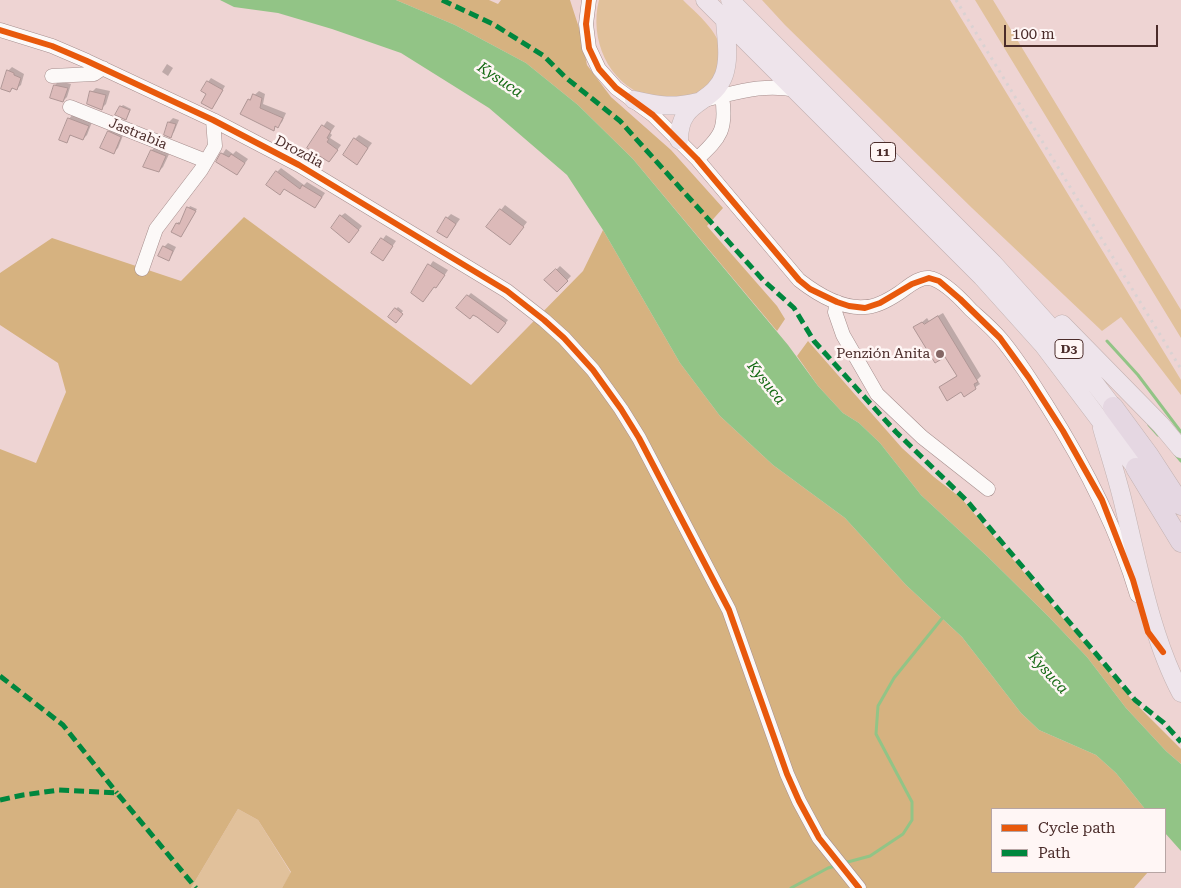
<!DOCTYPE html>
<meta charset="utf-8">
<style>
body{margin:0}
#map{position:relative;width:1181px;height:888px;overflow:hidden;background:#eed4d3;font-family:"Roboto Serif",serif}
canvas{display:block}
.legend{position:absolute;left:991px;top:808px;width:175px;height:65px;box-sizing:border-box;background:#fff6f5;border:1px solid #b7a5a4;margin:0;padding:6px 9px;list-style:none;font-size:15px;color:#4b2c2a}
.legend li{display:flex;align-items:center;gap:10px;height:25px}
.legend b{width:25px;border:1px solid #b7a5a4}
.scale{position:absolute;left:1004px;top:25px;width:154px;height:22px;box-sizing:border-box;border:2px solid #4b2c2a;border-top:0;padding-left:6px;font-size:15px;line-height:18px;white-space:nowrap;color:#4b2c2a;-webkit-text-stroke:4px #fff6f5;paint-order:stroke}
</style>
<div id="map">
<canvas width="1181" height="888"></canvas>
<ul class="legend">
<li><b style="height:6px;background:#e8590c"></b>Cycle path</li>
<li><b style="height:6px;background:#00873e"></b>Path</li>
</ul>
<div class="scale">100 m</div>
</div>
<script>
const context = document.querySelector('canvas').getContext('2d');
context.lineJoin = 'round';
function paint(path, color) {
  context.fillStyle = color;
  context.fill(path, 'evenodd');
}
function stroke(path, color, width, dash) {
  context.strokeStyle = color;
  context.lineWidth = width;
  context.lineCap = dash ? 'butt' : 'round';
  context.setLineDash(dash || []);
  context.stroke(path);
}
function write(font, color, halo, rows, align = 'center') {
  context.font = font + ' "Roboto Serif",serif';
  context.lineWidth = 5;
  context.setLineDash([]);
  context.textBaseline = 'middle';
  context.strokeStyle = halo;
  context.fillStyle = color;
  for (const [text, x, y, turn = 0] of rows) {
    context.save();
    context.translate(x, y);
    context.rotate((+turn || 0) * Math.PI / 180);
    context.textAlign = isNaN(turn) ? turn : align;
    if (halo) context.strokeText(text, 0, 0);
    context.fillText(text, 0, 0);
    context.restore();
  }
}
const green = new Path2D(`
 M599 0H683C697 14 719 31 721 52 722 61 718 69 714 77 702 99 698 97 674 97 666 97 655 99 647 96 608 83 589 39 599 0Z
 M762 0H950L1181 380V395L1121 317 1102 331 972 208 785 25Z
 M975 0H993L1181 310V338Z
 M238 809 258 820 291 873 282 888H191Z`);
const forest = new Path2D(`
 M396 0H489L498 4 501 0H570L581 34 587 65 611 97 671 150 723 208 707 226 777 306 785 319 777 331 633 159 578 105 526 63 455 25Z
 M244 217 471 385 583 271 603 230 680 363 720 416 773 465 845 518 906 585 962 637 1021 713 1039 730 1096 755 1116 773 1145 809H992V872H1148L1134 888H282L291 872 258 820 238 809 191 888H0V449L36 463 66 392 58 363 0 325V273L52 238 181 281Z
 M808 341 902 448 934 477 961 498 1133 701 1181 749V764L1166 751 1126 708 1087 657 1049 617 987 556 921 495 880 443 859 423 843 413 818 386 797 356Z`);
const water = new Path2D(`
 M220 0H396L455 25 526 63 578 105 633 159 788 345 818 386 843 413 859 423 880 443 921 495 987 556 1049 617 1087 657 1126 708 1166 751 1181 764V851L1165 833V809H1145L1116 773 1096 755 1039 730 1021 713 962 637 906 585 845 518 773 465 720 416 680 363 603 230 567 175 489 108 401 53 332 29 278 13 234 7Z`);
const shadow = new Path2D(`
 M167 64 173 68 168 76 162 72Z
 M12 67 24 74 21 85 16 89 13 88 10 91 8 71Z
 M211 78 225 86 212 108 208 93V82Z
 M59 81 71 84 67 97 63 101 55 85Z
 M96 88 110 91 106 104 102 108 92 92Z
 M259 91 265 94 263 104 286 113 282 122 273 129 249 100Z
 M123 105 131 109 126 119 121 107Z
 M73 114 92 122 87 135 83 139 72 134 66 141 69 119Z
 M173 118 179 120 174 132 170 136 169 122Z
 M327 121 335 126 330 133 332 135 330 138 341 145 329 161 309 147Z
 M113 128 124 133 118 148 114 152 109 132Z
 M359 135 372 143 357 163 355 139Z
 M156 146 170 152 163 167 159 171 145 167 152 150Z
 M226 149 233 154 236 151 248 159 237 174 218 161Z
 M281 168 304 185 307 182 325 193 319 202 315 206 277 172Z
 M505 205 527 222 514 239 488 226Z
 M190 206 197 209 182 233 177 224 178 222 181 223Z
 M345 213 362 226 349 242 341 216Z
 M451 214 460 219 447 237V218Z
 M386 235 396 241 383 260 373 253Z
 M168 243 176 247 172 255 168 259 164 247Z
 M433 261 448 270 440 282 436 286 412 292Z
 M560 266 571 276 557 291 546 280Z
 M471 293 508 320 501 329 468 296Z
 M398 307 403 311 395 321 396 309Z
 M943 313 981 376 977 380 980 384 964 395 962 390 940 388 958 375 946 355 915 328 927 318 929 321Z`);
const stream = new Path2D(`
 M1107 341 1138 375 1181 432
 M1149 425 1158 435
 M1176 455 1181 461
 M844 863 870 856 903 834 912 820V802L876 734 878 706 894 678 944 616
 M791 888 828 868 835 866`);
const building = new Path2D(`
 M7 70 14 73V75L21 78 17 90 12 88 10 92 1 89Z
 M207 81 223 90 212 109 201 103 206 94 201 91Z
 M54 85 68 88 63 102 50 98Z
 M90 91 106 95 102 110 87 104Z
 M253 94 262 98 260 108 283 118 278 128 275 126 274 131 240 114 248 99 250 100Z
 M120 106 130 110 126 120 115 115Z
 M68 118 89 126 83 140 70 135 67 143 59 140Z
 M168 122 176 124 171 138 164 135Z
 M322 125 331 131 327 138 329 139 327 142 338 150 329 162 307 148Z
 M108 131 121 137 114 154 100 148Z
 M354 138 368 148 357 165 343 155Z
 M151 150 166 156 159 172 143 167Z
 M221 153 229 157 231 154 245 163 237 175 216 162Z
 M276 171 300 189 302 185 322 197 315 208 284 189 280 195 266 185Z
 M187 207 196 211 181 237 171 232 176 223 179 224Z
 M500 209 524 227 510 245 486 227Z
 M340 215 359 230 349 243 331 228Z
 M446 217 456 224 447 238 437 232Z
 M381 238 393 246 383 261 371 253Z
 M163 246 173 251 169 261 158 256Z
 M428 264 445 275 436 288 434 287 423 302 411 293Z
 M556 269 568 281 557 292 544 280Z
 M467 295 506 323 498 333 477 317 473 315 470 319 456 308Z
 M395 308 403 314 396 323 388 317Z
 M938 316 978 382 974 384 976 389 964 397 961 392 947 401 939 387 957 376 945 357 935 363 913 327 922 322 924 324Z`);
const minor = new Path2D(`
 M589 0 586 24 589 48 599 69 616 88 653 115 697 159 799 280C817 294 841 309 865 307 876 307 890 299 899 293 908 287 918 277 929 278 943 280 962 300 971 310 981 319 992 328 1001 339 1018 359 1032 382 1046 404 1084 464 1117 527 1137 595
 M0 30 52 46 87 61 213 120 299 165 507 291 544 320 564 338 593 370 621 409 639 438 729 610 787 774 799 801 819 838 859 888
 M52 76 94 74 103 68
 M704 100C736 93 762 83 796 90
 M70 107 206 161
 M697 159C721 137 727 129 722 96
 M142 269 156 229 201 170 215 146 213 120
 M837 302 835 312 843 335 877 394 922 437 988 489`);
const major = new Path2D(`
 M705 0 982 277 1044 346 1136 468
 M730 0 993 263 1056 333 1113 407
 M634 100C660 106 673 108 698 102
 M679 140C679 98 713 106 724 75 730 57 726 38 725 20
 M1062 324 1161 425 1181 449
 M1102 428C1109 453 1117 477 1123 502 1138 563 1151 637 1181 693`);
const highway = new Path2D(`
 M1113 407 1149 456 1181 505
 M1136 468 1181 542`);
const rail = new Path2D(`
 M956 0 1181 369`);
const quiet = new Path2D(`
 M442 0 493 24 544 56 565 77 620 121 763 280 794 308 814 341 896 432 967 501 1135 700 1164 723 1181 742
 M0 676 63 725 117 793
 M0 800 23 795 59 790 117 793 196 888`);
const cycleway = new Path2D(`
 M589 0 586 24 589 48 599 69 616 88 653 115 697 159 799 280 810 289 837 302 849 306 865 308 880 303 912 284 929 278 939 281 960 299 1000 338 1029 378 1063 431 1102 500 1133 580 1148 632 1163 652
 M0 30 52 46 87 61 213 120 299 165 507 291 544 320 564 338 593 370 621 409 639 438 729 610 787 774 799 801 819 838 859 888`);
const markers = [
 [940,354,5,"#846765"]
];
const shields = [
 [883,152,25],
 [1069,349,28]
];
const shieldNames = [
 ["11",883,152],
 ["D3",1069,349]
];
const streetNames = [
 ["Jastrabia",138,134,22],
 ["Drozdia",299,152,28]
];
const poiNames = [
 ["Penzión Anita",930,354]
];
const waterNames = [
 ["Kysuca",500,80,34],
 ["Kysuca",766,383,51],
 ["Kysuca",1048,673,48]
];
paint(green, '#e1c19b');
paint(forest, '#d6b280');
paint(water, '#92c486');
paint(shadow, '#0003');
stroke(stream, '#92c486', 3);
paint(building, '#dcbab9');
stroke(building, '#af9695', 1);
stroke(minor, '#a68e8d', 15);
stroke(major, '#c3b2b1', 19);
stroke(highway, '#c3b2b1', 21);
stroke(minor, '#fcf9f8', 14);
stroke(major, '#eee4eb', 18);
stroke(highway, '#e5d7e2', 20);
stroke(rail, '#dad2d2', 3, [2.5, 5]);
stroke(quiet, '#00873e', 5, [10, 5]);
stroke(cycleway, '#e8590c', 6);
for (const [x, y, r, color] of markers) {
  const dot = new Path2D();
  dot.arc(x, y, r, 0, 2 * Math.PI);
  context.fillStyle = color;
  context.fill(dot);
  stroke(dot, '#fff6f5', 2);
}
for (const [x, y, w] of shields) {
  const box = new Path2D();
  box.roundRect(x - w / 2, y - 9.5, w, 19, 4);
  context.fillStyle = '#fff6f5';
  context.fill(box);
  stroke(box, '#4b2c2a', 1);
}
write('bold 12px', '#4b2c2a', null, shieldNames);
write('14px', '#4b2c2a', '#fff6f5', streetNames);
write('14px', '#4b2c2a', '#fff6f5', poiNames, 'right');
write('italic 15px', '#156a13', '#fff6f5', waterNames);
</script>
